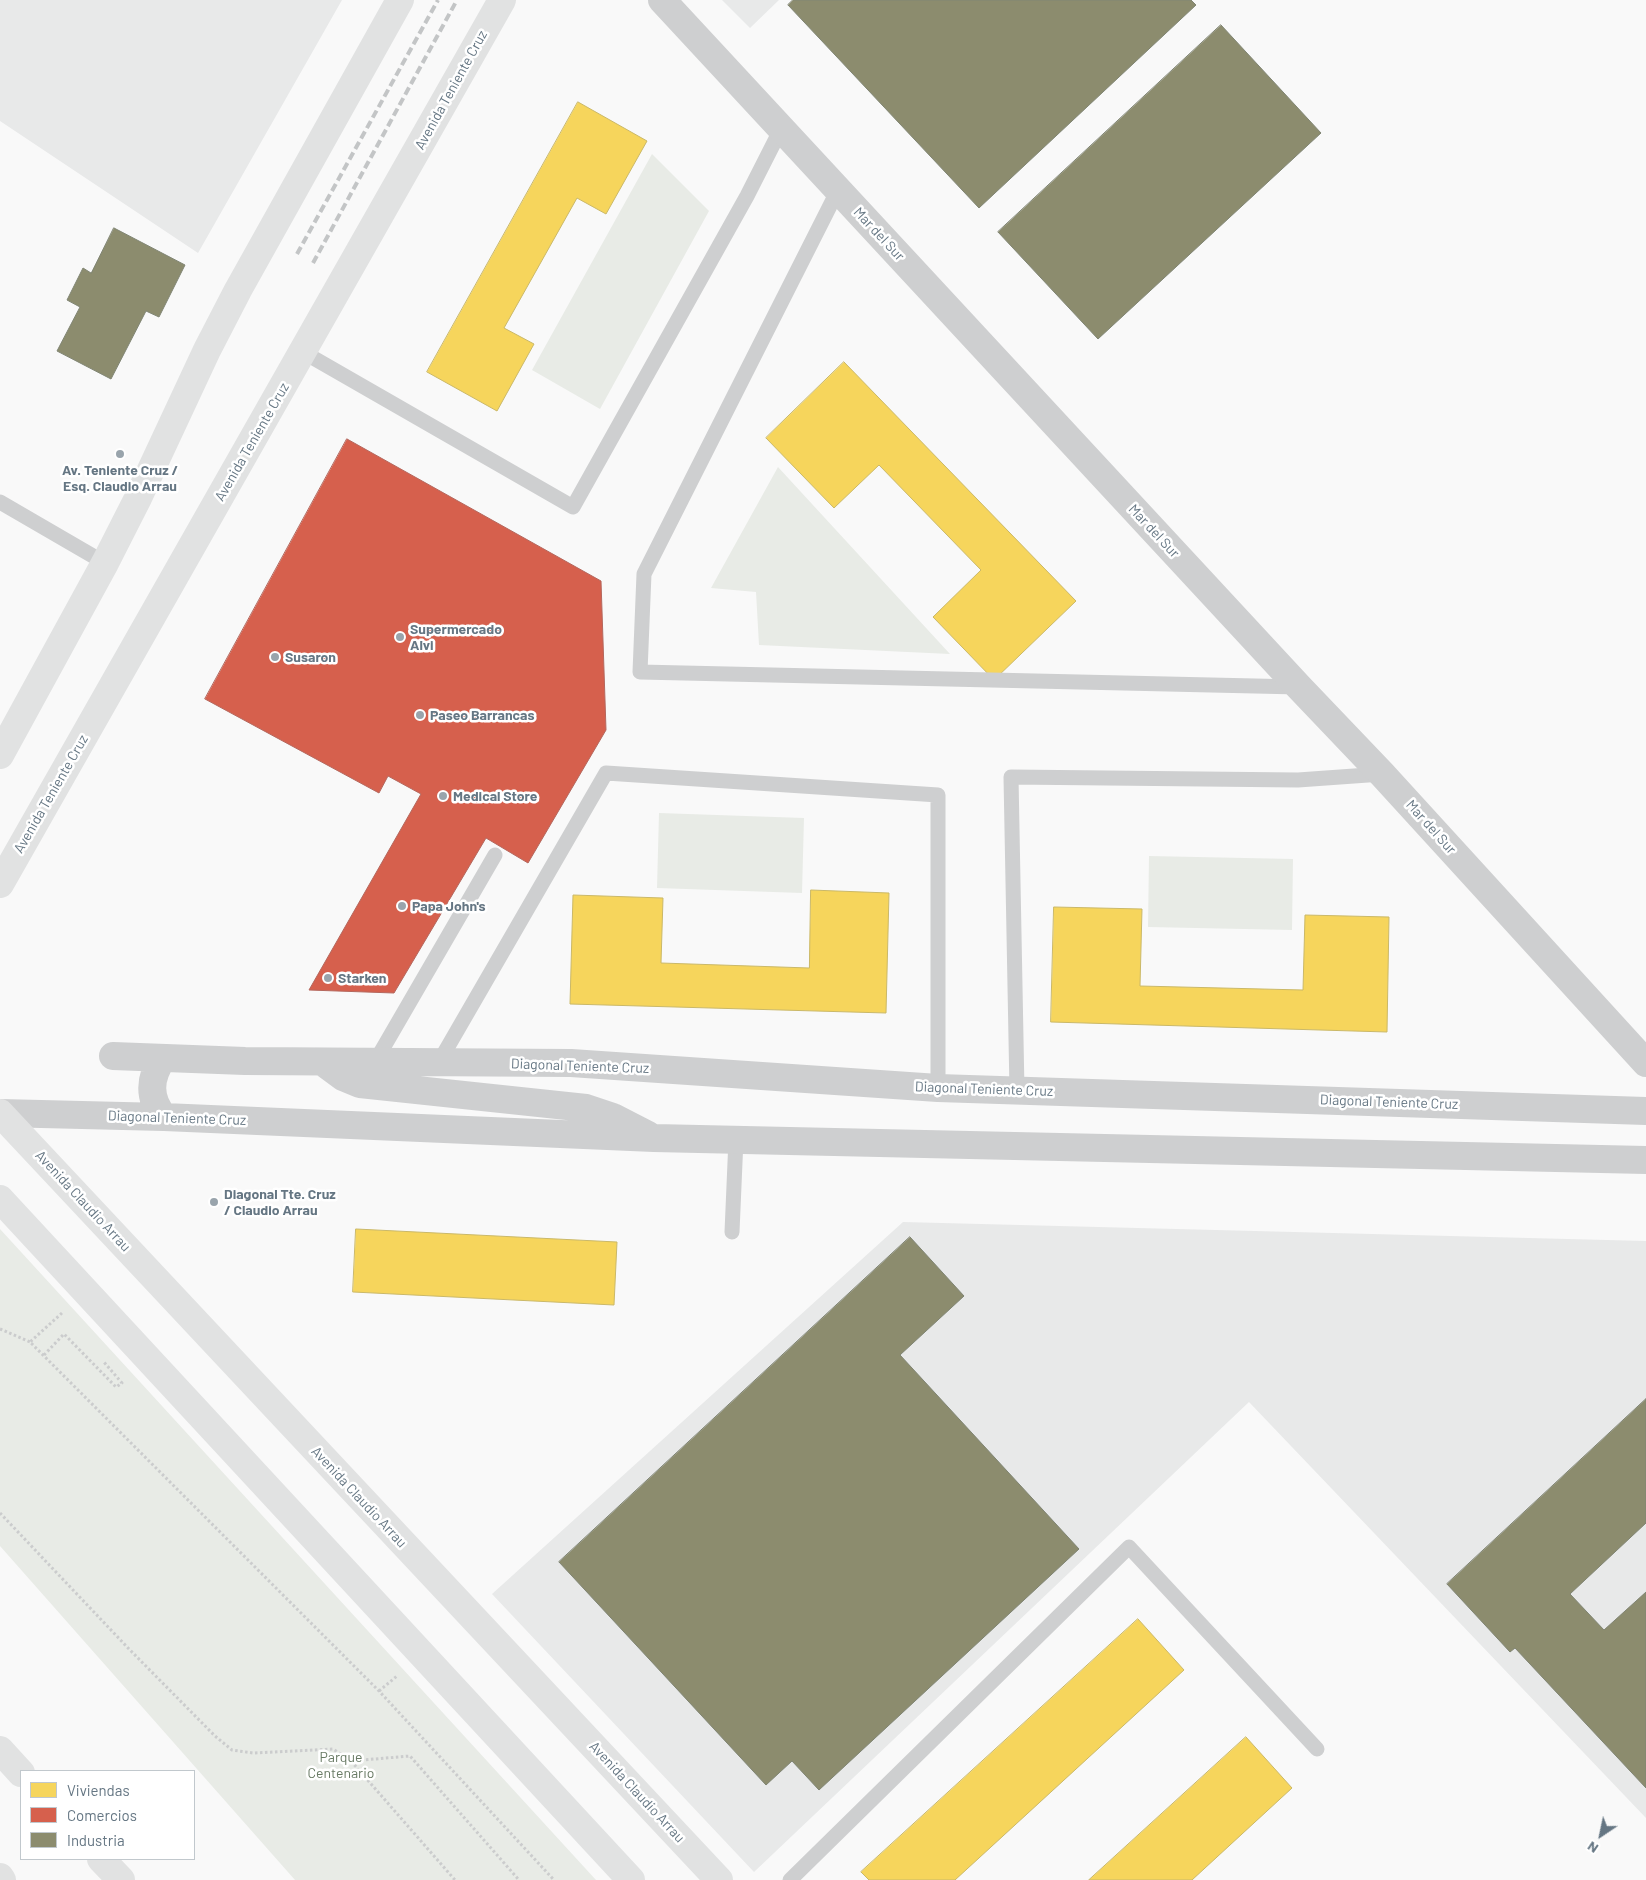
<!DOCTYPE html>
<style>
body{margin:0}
#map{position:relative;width:1646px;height:1880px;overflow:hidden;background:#f9f9f9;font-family:Barlow,sans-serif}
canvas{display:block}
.legend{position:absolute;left:20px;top:1770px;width:175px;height:90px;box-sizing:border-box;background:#fff;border:1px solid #c1c8cd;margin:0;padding:6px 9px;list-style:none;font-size:15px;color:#657683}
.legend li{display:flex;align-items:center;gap:10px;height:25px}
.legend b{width:25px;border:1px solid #c1c8cd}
.north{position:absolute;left:1576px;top:1810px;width:50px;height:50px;-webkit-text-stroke:4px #fff;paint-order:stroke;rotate:214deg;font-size:14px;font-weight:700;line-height:20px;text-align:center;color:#657683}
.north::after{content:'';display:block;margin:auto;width:18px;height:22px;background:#657683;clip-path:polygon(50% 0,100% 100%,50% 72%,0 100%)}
</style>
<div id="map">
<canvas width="1646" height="1880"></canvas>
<ul class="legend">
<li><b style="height:14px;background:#f6d55c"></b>Viviendas</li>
<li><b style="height:14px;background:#d6604d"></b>Comercios</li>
<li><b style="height:14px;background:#8c8c6e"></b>Industria</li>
</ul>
<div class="north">N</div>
</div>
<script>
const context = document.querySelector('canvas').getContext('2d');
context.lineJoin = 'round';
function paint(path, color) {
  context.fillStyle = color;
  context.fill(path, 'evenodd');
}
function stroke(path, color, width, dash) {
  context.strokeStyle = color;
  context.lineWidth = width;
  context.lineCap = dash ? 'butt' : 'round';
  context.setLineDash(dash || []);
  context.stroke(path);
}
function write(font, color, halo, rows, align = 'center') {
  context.font = font + ' Barlow,sans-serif';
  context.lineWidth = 5;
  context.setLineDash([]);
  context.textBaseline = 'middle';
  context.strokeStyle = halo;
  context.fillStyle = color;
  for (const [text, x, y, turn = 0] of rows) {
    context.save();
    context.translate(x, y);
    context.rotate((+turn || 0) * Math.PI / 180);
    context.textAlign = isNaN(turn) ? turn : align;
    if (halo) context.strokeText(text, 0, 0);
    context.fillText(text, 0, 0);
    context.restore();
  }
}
const built = new Path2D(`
 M0 0H342L198 253 0 121Z
 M722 0H779L750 28Z
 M903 1222 1646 1241V1818L1249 1402 754 1872 492 1594Z`);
const green = new Path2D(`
 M652 154 709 211 600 409 532 370Z
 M778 467 950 654 759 645 756 592 711 588Z
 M659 813 804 818 802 893 657 888Z
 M1149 856 1293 859 1292 930 1148 927Z
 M0 1229 596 1880H295L0 1546Z`);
const homes = new Path2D(`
 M578 102 647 141 606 214 577 198 504 328 534 344 497 411 427 372Z
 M844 362 1076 601 994 680 933 617 981 570 879 465 834 508 766 438Z
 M811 890 889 893 886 1013 570 1004 573 895 663 898 661 963 809 968Z
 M1054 907 1142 909 1140 986 1303 990 1305 915 1389 917 1387 1032 1051 1022Z
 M356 1229 617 1242 614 1305 353 1292Z
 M1138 1619 1184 1670 955 1880H869L861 1872Z
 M1246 1737 1292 1788 1192 1880H1089Z`);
const shops = new Path2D(`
 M347 439 601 581 606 730 528 863 486 838 394 993 309 990 421 794 388 776 379 793 205 699Z`);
const industry = new Path2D(`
 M793 0H1191L1196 5 979 208 788 5Z
 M1221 25 1321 133 1098 339 998 232Z
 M114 228 185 265 159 317 146 311 111 379 57 351 80 307 67 300 83 268 91 273Z
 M910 1237 964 1296 900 1355 1079 1549 819 1790 792 1761 766 1785 559 1562Z
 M1646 1399V1523L1570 1594 1604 1630 1646 1592V1788L1515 1648 1510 1652 1447 1584Z`);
const path = new Path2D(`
 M62 1313 30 1342 379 1691 554 1880
 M0 1329 30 1342
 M44 1355 64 1334 116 1387 122 1383 103 1361
 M0 1513 129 1649 215 1736 232 1750 253 1753 333 1749 351 1761 455 1880
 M379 1691 397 1676
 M351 1761 410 1756 519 1880`);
const lane = new Path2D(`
 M838 190 644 574 640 672 1299 687
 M303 352 573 507 747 196 781 129
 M0 502 105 563
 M375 1062 495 855
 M439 1062 606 773 938 795V1088
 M1017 1091 1011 777 1298 780 1382 774
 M732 1232 736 1139
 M790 1880 1129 1547 1317 1749`);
const street = new Path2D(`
 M662 0 1299 687 1382 774 1646 1063
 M113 1056 245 1061 571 1063 938 1088 1646 1111
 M163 1058C149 1078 148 1098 164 1117
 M324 1063 343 1077 360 1084 586 1108 613 1117 648 1135
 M0 1113 164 1117 654 1138 1646 1160`);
const secondary = new Path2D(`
 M0 1113 719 1880
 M0 1199 631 1880`);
const primary = new Path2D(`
 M0 755 105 563 137 500 207 350 238 290 400 0
 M0 884 502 0`);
const highway = new Path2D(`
 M0 1750 21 1773
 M101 1859 121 1880
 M0 1877 2 1880`);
const rail = new Path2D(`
 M297 254 438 0
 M313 263 457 0`);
const markers = [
 [120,454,5,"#99a4ac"],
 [400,637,5,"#99a4ac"],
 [275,657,5,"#99a4ac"],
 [420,715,5,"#99a4ac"],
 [443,796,5,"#99a4ac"],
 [402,906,5,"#99a4ac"],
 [328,978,5,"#99a4ac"],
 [214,1202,5,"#99a4ac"]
];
const streetNames = [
 ["Avenida Teniente Cruz",451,90,-61],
 ["Mar del Sur",879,234,47],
 ["Avenida Teniente Cruz",252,442,-60],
 ["Mar del Sur",1154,531,47],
 ["Avenida Teniente Cruz",51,794,-60],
 ["Mar del Sur",1431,827,48],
 ["Diagonal Teniente Cruz",580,1066,2],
 ["Diagonal Teniente Cruz",984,1089,2],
 ["Diagonal Teniente Cruz",1389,1102,2],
 ["Diagonal Teniente Cruz",177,1118,2],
 ["Avenida Claudio Arrau",83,1201,47],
 ["Avenida Claudio Arrau",359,1497,47],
 ["Avenida Claudio Arrau",637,1792,47]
];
const poiNames = [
 ["Av. Teniente Cruz /",120,470,"center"],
 ["Esq. Claudio Arrau",120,486,"center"],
 ["Supermercado",410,629],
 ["Alvi",410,645],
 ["Susaron",285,657],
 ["Paseo Barrancas",430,715],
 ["Medical Store",453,796],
 ["Papa John's",412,906],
 ["Starken",338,978],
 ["Diagonal Tte. Cruz",224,1194],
 ["/ Claudio Arrau",224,1210]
];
const parkNames = [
 ["Parque",341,1757],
 ["Centenario",341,1773]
];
paint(built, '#e8e9e9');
paint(green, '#e8ebe6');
paint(homes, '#f6d55c');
stroke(homes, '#cab868', 1);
paint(shops, '#d6604d');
stroke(shops, '#b4675d', 1);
paint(industry, '#8c8c6e');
stroke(industry, '#808574', 1);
stroke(path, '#cbcccd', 3, [2.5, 2.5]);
stroke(lane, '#cecfd0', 15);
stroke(street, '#cecfd0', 28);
stroke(secondary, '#e1e2e2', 28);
stroke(primary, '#e1e2e2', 28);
stroke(highway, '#e1e2e2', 28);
stroke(rail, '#c3c5c6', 4, [8, 4]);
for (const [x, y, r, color] of markers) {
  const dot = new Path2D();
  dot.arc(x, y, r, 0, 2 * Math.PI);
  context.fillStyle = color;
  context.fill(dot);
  stroke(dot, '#fff', 2);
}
write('14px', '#657683', '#fff', streetNames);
write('bold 14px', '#657683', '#fff', poiNames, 'left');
write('14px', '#687a64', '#fff', parkNames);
</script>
